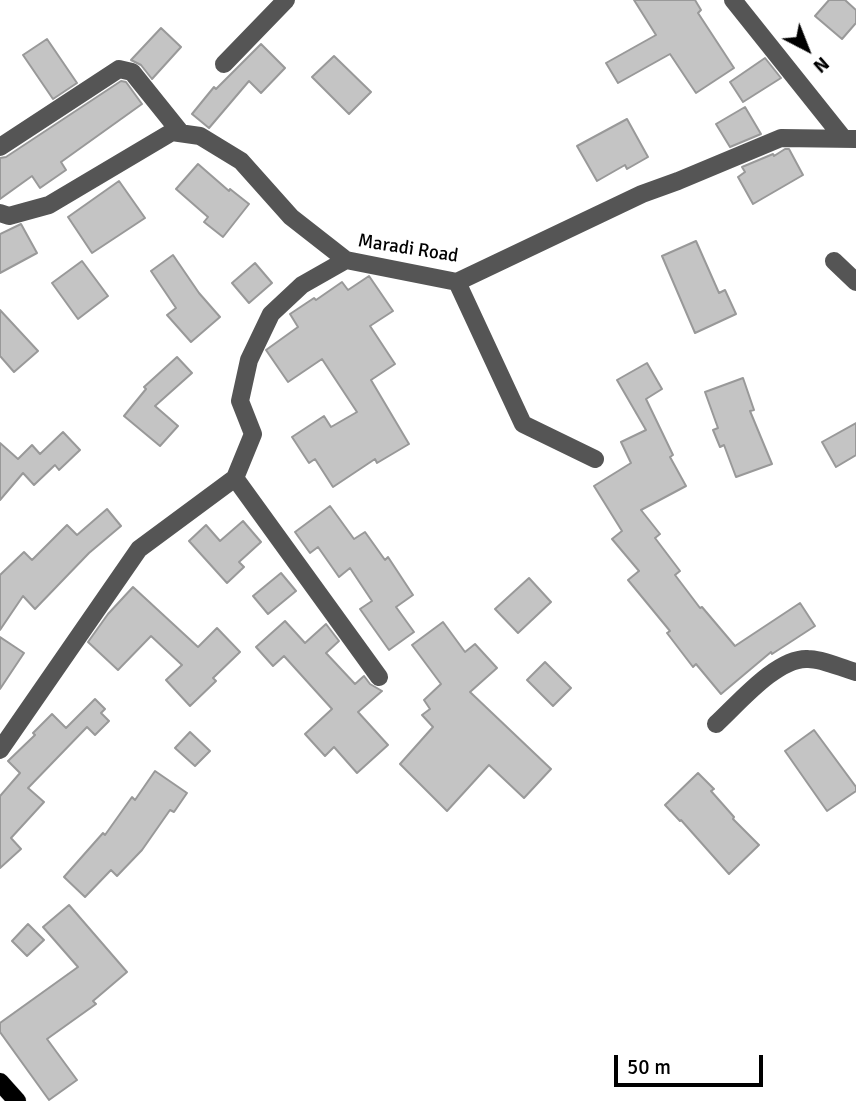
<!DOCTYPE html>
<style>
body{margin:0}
#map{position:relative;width:856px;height:1101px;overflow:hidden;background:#fff;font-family:Signika,sans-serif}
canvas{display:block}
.north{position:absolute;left:772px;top:14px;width:70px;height:70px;-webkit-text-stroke:5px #fff;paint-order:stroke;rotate:138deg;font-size:19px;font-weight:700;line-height:28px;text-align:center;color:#000}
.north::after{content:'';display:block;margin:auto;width:24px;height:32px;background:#000;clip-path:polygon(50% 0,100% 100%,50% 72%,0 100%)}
.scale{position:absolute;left:614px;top:1055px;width:149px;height:32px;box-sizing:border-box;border:4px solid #000;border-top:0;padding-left:9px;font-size:21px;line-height:24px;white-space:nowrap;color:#000;-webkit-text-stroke:5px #fff;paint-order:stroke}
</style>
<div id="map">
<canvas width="856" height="1101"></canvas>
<div class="north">N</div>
<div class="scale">50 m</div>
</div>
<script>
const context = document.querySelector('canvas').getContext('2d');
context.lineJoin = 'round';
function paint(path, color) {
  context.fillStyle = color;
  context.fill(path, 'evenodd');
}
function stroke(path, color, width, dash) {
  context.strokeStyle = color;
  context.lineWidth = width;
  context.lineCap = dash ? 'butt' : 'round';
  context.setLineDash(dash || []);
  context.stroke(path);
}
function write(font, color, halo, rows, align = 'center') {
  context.font = font + ' Signika,sans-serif';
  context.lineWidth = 7;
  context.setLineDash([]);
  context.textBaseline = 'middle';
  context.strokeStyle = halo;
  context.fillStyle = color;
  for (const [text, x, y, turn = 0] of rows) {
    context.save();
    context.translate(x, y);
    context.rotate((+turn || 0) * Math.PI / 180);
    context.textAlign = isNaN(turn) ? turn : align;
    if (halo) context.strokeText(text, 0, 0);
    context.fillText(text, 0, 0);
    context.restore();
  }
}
const building = new Path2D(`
 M634 0H695L701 10 698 13 734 68 696 93 670 54 618 83 606 63 656 35Z
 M829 0H845L856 10V23L842 39 815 16Z
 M161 28 181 47 152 79 141 65 131 60Z
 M47 39 77 83 53 99 23 55Z
 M261 44 285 68 261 93 249 81 209 128 192 114 214 87 216 89Z
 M334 56 371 92 349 114 312 77Z
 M765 58 781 78 743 102 730 82Z
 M121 81 126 82 142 104 61 162 66 170 40 188 32 176 0 199V158L6 157Z
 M745 107 761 134 730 147 716 124Z
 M627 119 648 157 627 169 625 165 597 181 577 146Z
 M785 149H789L803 175 753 204 738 177 745 172 742 167 773 154 774 156Z
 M198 164 229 191 230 189 249 204 223 237 204 222 208 217 176 189Z
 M119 181 145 218 92 253 68 217Z
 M21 224 37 253 0 273V234Z
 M696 241 719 293 725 290 736 314 695 333 662 256Z
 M173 255 199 293 220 317 191 342 167 315 176 308 151 271Z
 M82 261 108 296 78 319 52 283Z
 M255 263 272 283 249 303 232 283Z
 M369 276 393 311 370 326 395 364 371 380 409 444 377 463 375 459 333 487 315 459 309 463 292 437 324 416 331 427 357 412 322 359 288 382 266 350 298 327 290 314 314 298 316 300 342 282 348 290Z
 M0 310 38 351 14 372 0 356Z
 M177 357 192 373 155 406 178 426 160 446 124 416 146 389 144 387Z
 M647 363 662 389 646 399 673 455 670 457 686 486 641 510 660 534 655 538 680 571 675 575 700 608 702 607 735 646 800 603 815 626 772 654 771 652 721 694 696 664 693 667 667 633 670 631 628 580 639 571 612 539 622 531 594 486 631 463 621 442 646 430 617 380Z
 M743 378 754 410 750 411 772 464 736 477 724 445 720 447 713 430 718 428 705 392Z
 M856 423V455L836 467 822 442Z
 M63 432 80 450 59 470 55 465 34 485 23 473 0 500V443L18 459 32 445 40 454Z
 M330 506 354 539 365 532 385 560 388 557 413 595 396 607 414 632 389 650 360 609 372 601 350 568 339 577 318 547 310 553 295 532Z
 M107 509 121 526 89 553 35 609 23 596 0 630V575L24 552 32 560 67 525 77 535Z
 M243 521 261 542 239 562 244 567 227 583 189 541 206 525 220 541Z
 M281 573 296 591 268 614 253 596Z
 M529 578 551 602 518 633 495 609Z
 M133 587 198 647 217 628 240 652 213 678 216 681 190 706 166 680 182 665 151 636 118 670 88 642 108 614Z
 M285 621 305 643 326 624 339 641 326 653 355 684 364 676 370 684 382 691 358 712 388 745 357 773 334 747 325 756 305 734 332 709 284 656 273 666 256 647Z
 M443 622 465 652 475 644 497 668 470 692 551 769 524 798 489 765 447 811 400 764 433 727 422 715 430 709 424 700 441 684 412 645Z
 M0 637 24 653 0 689Z
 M545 662 571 688 553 706 527 680Z
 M95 699 105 709 101 713 109 721 95 735 87 727 28 788 44 802 11 838 21 849 0 868V796L20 773 8 761 35 735 33 733 52 714 66 728Z
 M814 730 856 787V791L827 811 785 751Z
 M190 732 210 751 195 766 175 748Z
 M155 771 187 793 174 812 170 810 142 850 117 876 111 870 85 897 64 877 103 833 105 835 132 797 135 800Z
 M698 773 714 789 711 791 734 817 733 819 759 845 729 874 681 820 680 821 665 805Z
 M69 905 127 972 93 1001 96 1004 47 1039 77 1080 49 1100 0 1032V1023L78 967 43 927Z
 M28 924 44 940 27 956 12 941Z`);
const minor = new Path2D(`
 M733 0 844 139
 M224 64 286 0
 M0 147 119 69 132 72 181 133
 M0 213 9 216 49 205 172 132 200 136 241 161 291 217 346 260
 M834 261 856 282
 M457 282 523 424 595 459
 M235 478 379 677
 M716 724C738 704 777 657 808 659 823 659 841 668 856 672
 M0 750 139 549 235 478 253 434 240 401 249 360 271 314 302 285 346 260 457 282 642 194 678 181 781 138 856 139`);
const major = new Path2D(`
 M0 1082 17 1101`);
const streetNames = [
 ["Maradi Road",408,249,9]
];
paint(building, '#c4c4c4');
stroke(building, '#999', 2);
stroke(major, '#dbdbdb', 19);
stroke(minor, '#555', 18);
stroke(major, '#000', 18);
write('19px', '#000', '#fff', streetNames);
</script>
